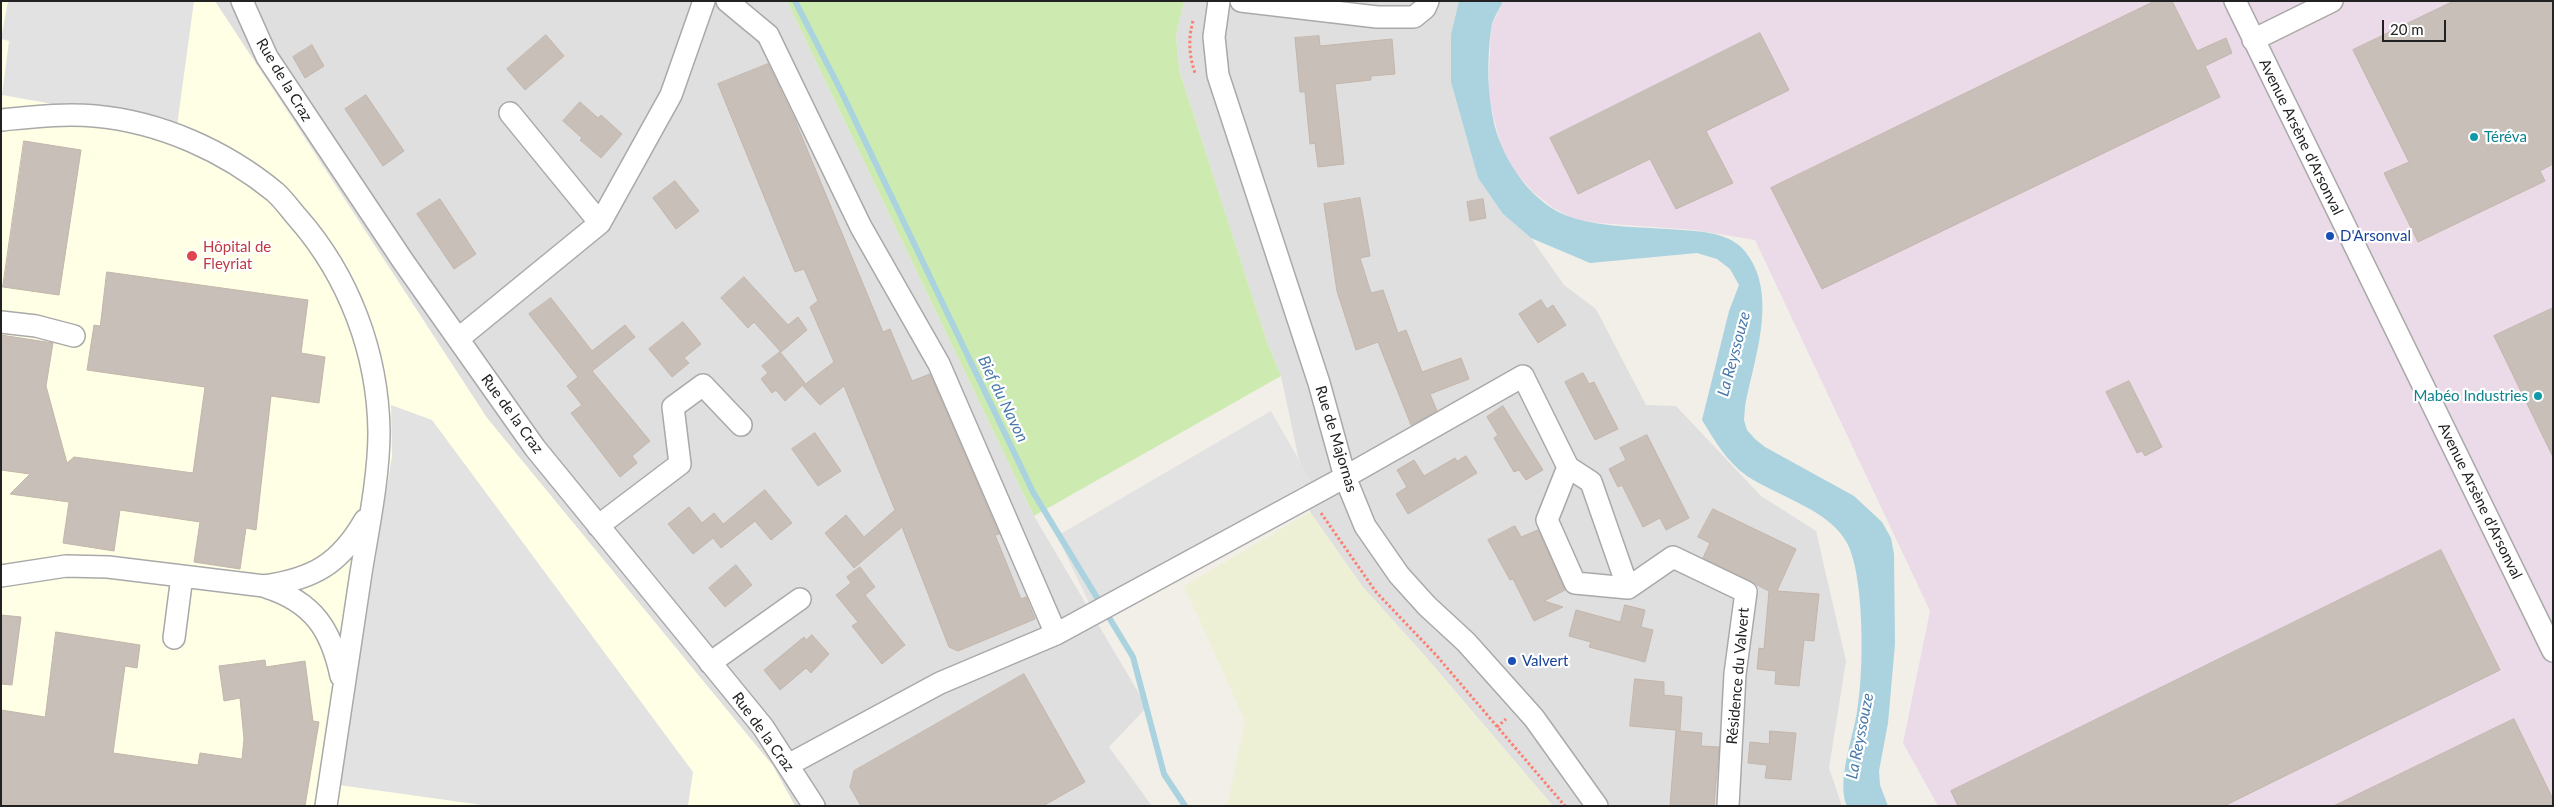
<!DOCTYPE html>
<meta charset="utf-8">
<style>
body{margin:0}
#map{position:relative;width:2554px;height:807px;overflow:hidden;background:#f2efe9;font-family:Lato,sans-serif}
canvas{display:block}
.frame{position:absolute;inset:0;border:2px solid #222;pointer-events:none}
.scale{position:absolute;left:2382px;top:20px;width:64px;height:22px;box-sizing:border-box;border:2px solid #222;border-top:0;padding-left:6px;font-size:15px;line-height:18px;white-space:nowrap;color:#222;-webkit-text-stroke:4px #fff;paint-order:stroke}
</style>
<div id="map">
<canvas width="2554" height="807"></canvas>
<div class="frame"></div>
<div class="scale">20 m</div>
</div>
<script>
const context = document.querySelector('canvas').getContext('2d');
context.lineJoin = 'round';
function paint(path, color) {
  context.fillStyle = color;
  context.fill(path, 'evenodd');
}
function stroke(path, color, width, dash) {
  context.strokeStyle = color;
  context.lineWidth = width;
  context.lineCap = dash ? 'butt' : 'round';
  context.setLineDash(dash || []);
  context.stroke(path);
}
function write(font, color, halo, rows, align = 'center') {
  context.font = font + ' Lato,sans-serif';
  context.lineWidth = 4.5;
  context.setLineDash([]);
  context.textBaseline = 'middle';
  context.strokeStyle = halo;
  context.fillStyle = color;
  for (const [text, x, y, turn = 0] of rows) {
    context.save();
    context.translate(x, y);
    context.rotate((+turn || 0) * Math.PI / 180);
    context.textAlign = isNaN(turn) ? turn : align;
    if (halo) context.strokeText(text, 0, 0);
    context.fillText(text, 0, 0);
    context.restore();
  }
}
const residential = new Path2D(`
 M214 1H787L1034 516 1147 707 1109 747 1152 806H795L773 766 487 418 277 94Z
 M1184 1H1459L1451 34V82L1478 178 1503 214 1531 238 1564 285 1596 309 1646 405 1676 406 1761 496 1816 531 1846 661 1829 768 1842 806H1553L1425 656 1362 586 1310 512 1281 376 1267 342 1179 70 1176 35Z`);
const industrial = new Path2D(`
 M1503 1H2553V806H1938L1903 743 1930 611 1755 240 1695 230 1598 223 1571 218 1552 207 1533 192 1513 169 1501 145 1488 96 1491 27Z`);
const education = new Path2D(`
 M1 1H215L487 418 773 766 795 806H1Z`);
const farmland = new Path2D(`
 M1310 512 1362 586 1425 656 1553 806H1227L1245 721 1184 586Z`);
const grass = new Path2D(`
 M787 1H1184L1176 35 1179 70 1267 342 1281 376 1034 516Z`);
const parking = new Path2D(`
 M8 1H194L177 126 2 95 9 41 1 39Z
 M391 405 432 420 693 772 688 806H489L339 785 392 456Z
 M1271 411 1311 481 1091 607 1057 536Z`);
const water = new Path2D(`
 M1459 1H1503C1499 10 1492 20 1491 29 1487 60 1487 93 1494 123 1503 161 1533 206 1573 218 1607 228 1646 227 1681 230 1701 231 1727 233 1742 248 1781 290 1754 358 1745 407L1744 420 1747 430 1755 439 1765 447 1854 496 1882 522 1891 538 1894 554 1895 644 1888 723 1879 771 1880 785 1888 806H1847C1836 783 1853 737 1857 712 1864 674 1865 577 1847 543 1830 510 1777 496 1747 476 1727 462 1715 441 1702 420L1729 311 1739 285 1730 269 1717 259 1697 253 1590 263 1531 238 1503 214 1478 178 1451 82V34Z`);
const stream = new Path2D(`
 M795 1 841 91 1033 492 1133 657 1164 774 1185 806`);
const building = new Path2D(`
 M2155 1H2172L2197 51 2226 38 2232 53 2205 66 2220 97 1822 289 1771 188Z
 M2454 1H2553V164L2540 171 2545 181 2418 242 2384 173 2409 162 2353 50Z
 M1760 33 1789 90 1706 131 1733 183 1676 209 1650 159 1578 194 1550 138Z
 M546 35 564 56 525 90 507 69Z
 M1319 36 1320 46 1392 39 1395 74 1371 76V80L1335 84 1344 164 1318 167 1315 143 1310 144 1305 92H1300L1295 38Z
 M312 45 324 66 305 78 293 57Z
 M768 64 794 118 883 332 890 329 912 381 930 374 999 534 995 535 1021 599 1026 597 1035 619 958 651 949 647 902 527 854 568 825 533 846 515 864 537 895 510 844 386 820 405 803 386 834 362 810 307 818 301 804 269 795 272 718 84Z
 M366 95 404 151 383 166 345 109Z
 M580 102 598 118 601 115 622 134 601 158 580 140 582 138 563 121Z
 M24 141 81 150 59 295 3 287Z
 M675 181 699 211 676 229 653 198Z
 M1360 198 1370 256 1360 258 1371 293 1383 290 1398 333 1406 330 1422 372 1461 358 1469 379 1430 394 1437 411 1411 425 1378 342 1356 350 1337 291 1324 204Z
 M440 199 476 254 454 269 417 214Z
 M1483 199 1486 218 1470 221 1467 202Z
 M107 272 308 300 301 353 325 357 319 403 271 396 256 530 246 528 240 569 194 562 200 522 120 510 114 551 63 543 69 502 10 494 30 474 1 470V335L53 343 46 386 67 463 74 457 193 473 205 387 87 370 94 325 100 326Z
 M744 277 788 325 798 317 807 330 781 352 754 322 748 328 721 298Z
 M551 298 592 351 625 325 635 337 592 371 650 441 632 456 637 463 620 477 571 413 582 405 567 386 578 377 529 314Z
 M1541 300 1547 309 1553 305 1566 325 1538 343 1519 314Z
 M2553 308V457L2494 336Z
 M683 322 701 344 684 358 689 363 672 377 649 349Z
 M780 352 805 383 785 401 776 390 772 393 761 379 768 373 762 366Z
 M1583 373 1589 384 1594 382 1618 429 1595 440 1565 382Z
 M2129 381 2162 447 2145 456 2142 451 2137 453 2106 392Z
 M1503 406 1543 470 1526 480 1519 470 1514 472 1494 438 1498 435 1487 417Z
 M815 433 841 471 818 486 792 449Z
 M1647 435 1689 518 1666 530 1660 518 1643 527 1622 485 1618 487 1609 469 1626 460 1620 448Z
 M1466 456 1477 473 1408 514 1396 494 1407 487 1397 470 1414 460 1424 476 1455 458 1457 461Z
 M765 490 792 523 771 540 755 521 721 548 713 538 693 554 668 524 689 507 702 523 714 513 723 524Z
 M1713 509 1796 549 1777 591 1819 594 1814 641 1804 640 1799 686 1775 684 1776 671 1757 669 1759 648 1764 649 1769 591 1703 558 1710 543 1698 537Z
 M1515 526 1521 537 1538 530 1565 590 1544 601 1563 607 1534 621 1513 579 1510 580 1488 540Z
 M2441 550 2500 670 2224 806H1958L1951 791Z
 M736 565 752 585 725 607 709 588Z
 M860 567 875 587 865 595 905 645 882 664 852 626 858 622 836 595 851 583 847 577Z
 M1625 605 1645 610 1641 627 1653 630 1645 662 1589 647 1591 642 1569 636 1576 610 1620 622Z
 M1 615 21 617 12 685 1 684Z
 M56 632 140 645 137 668 125 666 113 753 198 765 200 753 242 759 244 739 240 698 224 701 219 666 265 660 266 667 305 661 313 721 319 722 305 806H1V710L45 717Z
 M812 635 829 654 811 673 806 668 780 690 764 670 804 637 806 640Z
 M1024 674 1085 782 1043 806H861L850 787 854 771Z
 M1635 679 1664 682V695L1682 697 1680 731 1702 733 1701 746 1719 747 1714 806H1670L1676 730 1630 726Z
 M2514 719 2553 799V806H2334Z
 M1770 731 1796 733 1791 780 1765 778 1767 765 1748 763 1750 742 1769 744Z`);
const path = new Path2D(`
 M1193 21C1188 39 1189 55 1195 73
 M1321 513 1376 592 1436 655 1565 806
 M1497 727 1506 719`);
const minor = new Path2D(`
 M242 1 267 57 403 261 535 448 763 727 814 806
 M727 1 768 35 861 227 939 364 1056 634
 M1219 1 1214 37 1218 75 1319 383 1345 477 1365 526 1399 575 1427 606 1466 642 1534 718 1597 806
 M1241 1 1377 17H1414L1425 8 1428 1
 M2235 1 2553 651
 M2253 40 2332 1
 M1 120C32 117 64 113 95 116 161 122 225 151 275 192 283 199 290 209 297 217 349 276 378 353 379 432 379 477 368 529 361 573 350 650 338 728 326 806
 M600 223 671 95 704 1
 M1 322 36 326 74 336
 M458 339 600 223 510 113
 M1568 467 1591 482 1628 588
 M598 526 680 464 673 407 703 385 741 425
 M1 576 66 566 108 567 264 586C313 579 340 564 365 520
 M266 587C313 602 331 629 341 676
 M174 638 182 576
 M710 663 800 599
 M788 765 940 683 1056 634 1345 477 1523 376 1568 467 1547 520 1575 583 1628 588 1673 557 1746 592 1735 674 1728 806`);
const markers = [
 [2474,137,5,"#0f9aa8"],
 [2330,236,5,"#1a4fb4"],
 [192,256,6,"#e0444e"],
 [2538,396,5,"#0f9aa8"],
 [1512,661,5,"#1a4fb4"]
];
const streetNames = [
 ["Rue de la Craz",284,80,59],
 ["Avenue Arsène d'Arsonval",2301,137,64],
 ["Rue de la Craz",512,414,54],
 ["Rue de Majornas",1336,439,73],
 ["Avenue Arsène d'Arsonval",2480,501,64],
 ["Résidence du Valvert",1738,676,-85],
 ["Rue de la Craz",763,732,54]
];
const cultureNames = [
 ["Téréva",2484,137],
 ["Mabéo Industries",2528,396,"right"]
];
const transitNames = [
 ["D'Arsonval",2340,236],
 ["Valvert",1522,661]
];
const healthNames = [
 ["Hôpital de",203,247],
 ["Fleyriat",203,264]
];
const waterNames = [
 ["La Reyssouze",1734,354,-75],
 ["Bief du Navon",1003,399,64],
 ["La Reyssouze",1860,736,-79]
];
paint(residential, '#e0dfdf');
paint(industrial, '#ebdbe8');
paint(education, '#ffffe5');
paint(farmland, '#eef0d5');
paint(grass, '#cdebb0');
paint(parking, '#e2e2e2');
paint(water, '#aad3df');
stroke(stream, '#aad3df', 6);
paint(building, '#c7bfb8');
stroke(building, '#c4b6ab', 1);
stroke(minor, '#a9a9a9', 24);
stroke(path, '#fa8072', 3, [2.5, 2.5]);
stroke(minor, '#fff', 21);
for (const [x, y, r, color] of markers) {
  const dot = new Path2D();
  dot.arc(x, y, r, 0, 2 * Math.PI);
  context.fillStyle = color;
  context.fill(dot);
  stroke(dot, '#fff', 2);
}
write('15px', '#222', '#fff', streetNames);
write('15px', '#0d838f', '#fff', cultureNames, 'left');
write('15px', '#164399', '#fff', transitNames, 'left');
write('15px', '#be3a42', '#fff', healthNames, 'left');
write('italic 16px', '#4a7aab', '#fff', waterNames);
</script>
